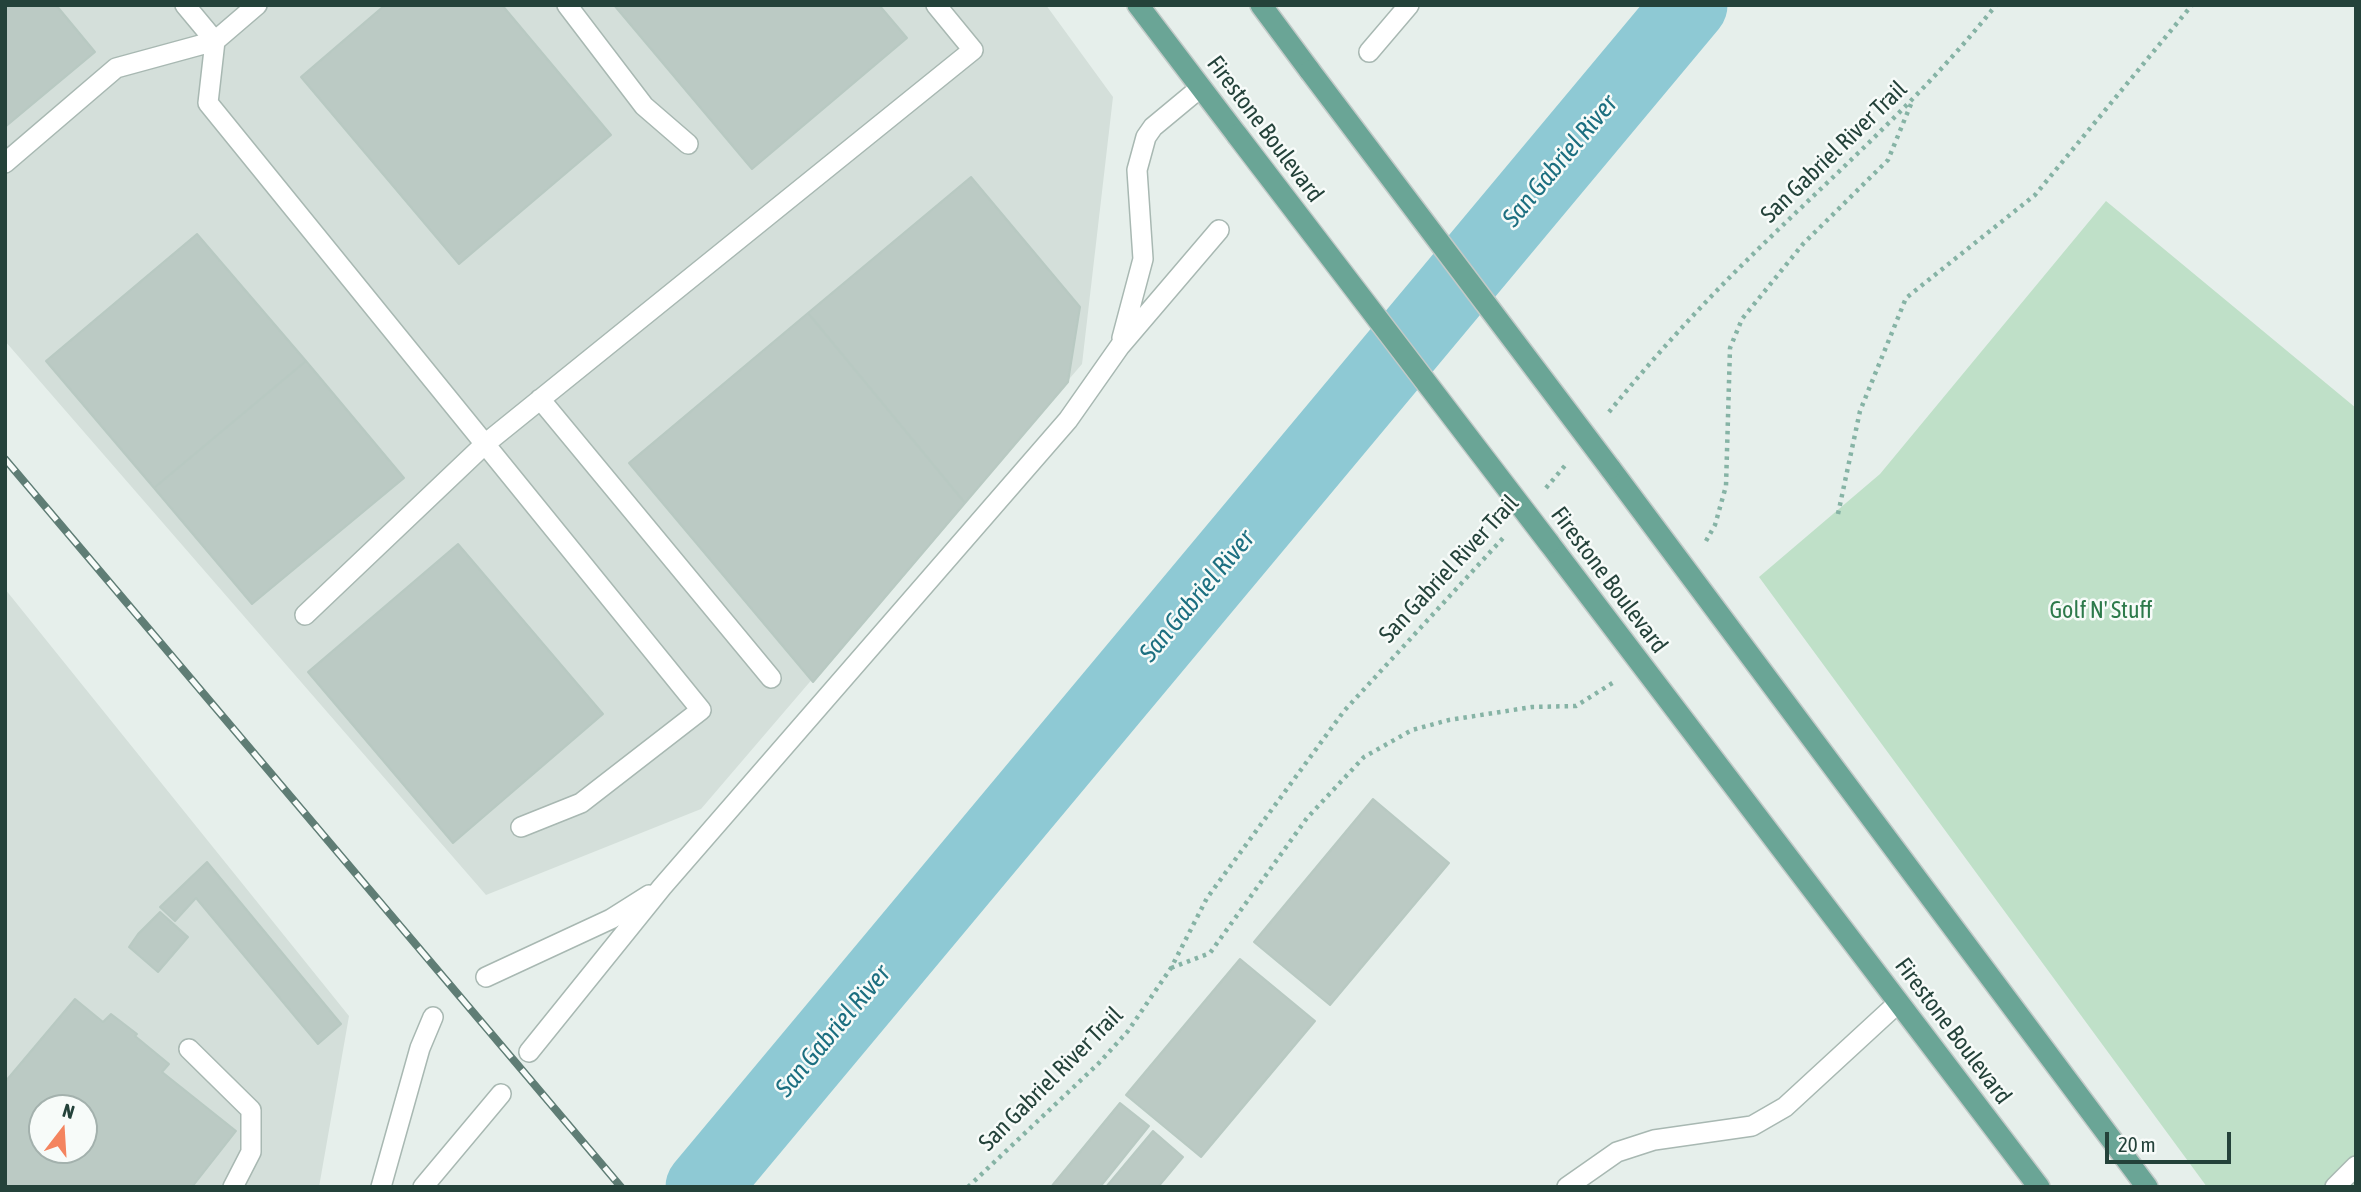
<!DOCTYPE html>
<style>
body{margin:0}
#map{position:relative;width:2361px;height:1192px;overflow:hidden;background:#e6efeb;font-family:"Asap Condensed",sans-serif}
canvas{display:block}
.frame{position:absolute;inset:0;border:7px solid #24423a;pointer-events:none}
.north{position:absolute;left:28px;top:1094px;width:70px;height:70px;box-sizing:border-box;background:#f7fbf9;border:2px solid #a3b1ad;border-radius:50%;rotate:17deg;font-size:19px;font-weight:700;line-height:28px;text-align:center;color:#24423a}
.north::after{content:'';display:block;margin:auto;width:24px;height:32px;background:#f4845f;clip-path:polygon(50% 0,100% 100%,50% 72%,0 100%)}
.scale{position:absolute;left:2105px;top:1132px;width:126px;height:32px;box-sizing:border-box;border:4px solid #24423a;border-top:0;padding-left:9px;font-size:21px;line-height:24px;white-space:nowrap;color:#24423a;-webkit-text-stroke:5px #f7fbf9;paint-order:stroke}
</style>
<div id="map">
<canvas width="2361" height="1192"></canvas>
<div class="frame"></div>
<div class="north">N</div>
<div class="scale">20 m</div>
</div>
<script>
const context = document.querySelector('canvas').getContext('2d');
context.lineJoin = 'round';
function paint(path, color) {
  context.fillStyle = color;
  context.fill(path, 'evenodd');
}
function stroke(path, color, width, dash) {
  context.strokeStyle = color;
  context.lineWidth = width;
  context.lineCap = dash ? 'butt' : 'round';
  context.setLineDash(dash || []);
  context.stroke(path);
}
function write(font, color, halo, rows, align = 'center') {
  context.font = font + ' "Asap Condensed",sans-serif';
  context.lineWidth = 5;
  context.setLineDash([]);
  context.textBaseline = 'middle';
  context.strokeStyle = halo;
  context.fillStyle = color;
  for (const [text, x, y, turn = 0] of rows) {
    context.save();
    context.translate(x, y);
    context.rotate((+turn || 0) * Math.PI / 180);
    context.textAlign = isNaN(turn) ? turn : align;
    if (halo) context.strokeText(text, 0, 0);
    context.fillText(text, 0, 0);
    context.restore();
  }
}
const built = new Path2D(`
 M5 5H1046L1113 97 1082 364 701 809 486 895 5 341Z
 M5 589 349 1016 319 1187H5ZM42 1108H84V1150H42Z`);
const green = new Path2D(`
 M2106 201 2356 408V1187H2207L1759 577 1880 474Z`);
const river = new Path2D(`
 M703 1187 1690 5`);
const building = new Path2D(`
 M5 5H56L95 52 5 127Z
 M385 5H502L611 135 459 264 301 77Z
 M614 5H879L907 38 752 169Z
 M971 177 1080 307 1068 382 965 503 808 313Z
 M197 234 306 361 154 488 46 361Z
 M808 313 965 503 813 682 629 463Z
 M306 361 404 478 252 604 154 488Z
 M458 544 603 714 453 843 308 672Z
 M1373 799 1449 863 1330 1005 1254 942Z
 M207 862 341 1024 318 1044 196 898 175 921 160 907Z
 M160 912 188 937 158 972 129 947 138 934Z
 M1240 959 1315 1021 1201 1157 1126 1095Z
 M75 999 103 1022 111 1014 137 1034 135 1036 169 1064 162 1072 236 1131 192 1187H5V1082ZM42 1108H84V1150H42Z
 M1120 1103 1149 1126 1100 1187H1051Z
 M1153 1131 1183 1157 1158 1187H1106Z`);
const path = new Path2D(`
 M1609 412C1649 363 1692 315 1737 270 1824 183 1919 102 1996 5
 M1546 488 1568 462
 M1838 514 1860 411 1906 298 2035 195 2192 5
 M1706 541 1715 525 1726 486 1730 348 1742 319 1803 244 1888 160 1911 104
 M1171 968 1210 953 1307 818 1364 757 1412 730 1449 720 1532 707 1576 706 1614 682
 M968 1187 1099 1063 1128 1031 1171 968 1207 898 1344 711 1504 537`);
const lane = new Path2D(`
 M185 5 215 41 208 103 701 710 581 803 521 827
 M567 5 644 106 688 144
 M1369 52 1409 5
 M5 163 116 68 215 41 257 5
 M1122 338 1143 259 1137 170 1146 137 1153 127 1200 88
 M540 399 771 678
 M305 615 485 444 973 50 936 5
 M486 977 611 919 649 895
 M189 1049 251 1110V1152L233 1187
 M529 1052 662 887 1068 420 1120 346 1219 230
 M381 1187 420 1048 433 1017
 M423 1187 501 1094
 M1567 1187 1617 1152 1654 1140 1752 1126 1785 1107 1898 1003
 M2335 1187 2356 1166`);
const primary = new Path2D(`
 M1138 5 1237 135
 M1261 5 1310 71
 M1610 468 2147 1187
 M1549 543 2039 1187`);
const rail = new Path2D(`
 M5 459 621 1187`);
const primaryBridge = new Path2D(`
 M1310 71 1610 468
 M1237 135 1549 543`);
const streetNames = [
 ["Firestone Boulevard",1265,129,53],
 ["San Gabriel River Trail",1834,152,-44],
 ["San Gabriel River Trail",1449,569,-47],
 ["Firestone Boulevard",1609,580,53],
 ["Firestone Boulevard",1953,1031,53],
 ["San Gabriel River Trail",1051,1079,-45]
];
const parkNames = [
 ["Golf N' Stuff",2101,610]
];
const waterNames = [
 ["San Gabriel River",1560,161,-50],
 ["San Gabriel River",1197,596,-50],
 ["San Gabriel River",833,1031,-50]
];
paint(built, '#d4dfda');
paint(green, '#bfe0c8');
stroke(river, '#8ec9d4', 75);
paint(building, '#bbcac4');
stroke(building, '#b8c9c2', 2);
stroke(lane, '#a8b8b2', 22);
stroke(primary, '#c2cac8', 24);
stroke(path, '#86b3a5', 4.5, [3.5, 5]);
stroke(lane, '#fff', 19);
stroke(primary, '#6aa596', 21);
stroke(rail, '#5f7d75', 8);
stroke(rail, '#f7fbf9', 5, [16]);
stroke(primaryBridge, '#c2cac8', 24, []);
stroke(primaryBridge, '#6aa596', 21);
write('24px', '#24423a', '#f7fbf9', streetNames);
write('24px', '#2d7a4b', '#f7fbf9', parkNames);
write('italic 26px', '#1c6f80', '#f7fbf9', waterNames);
</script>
